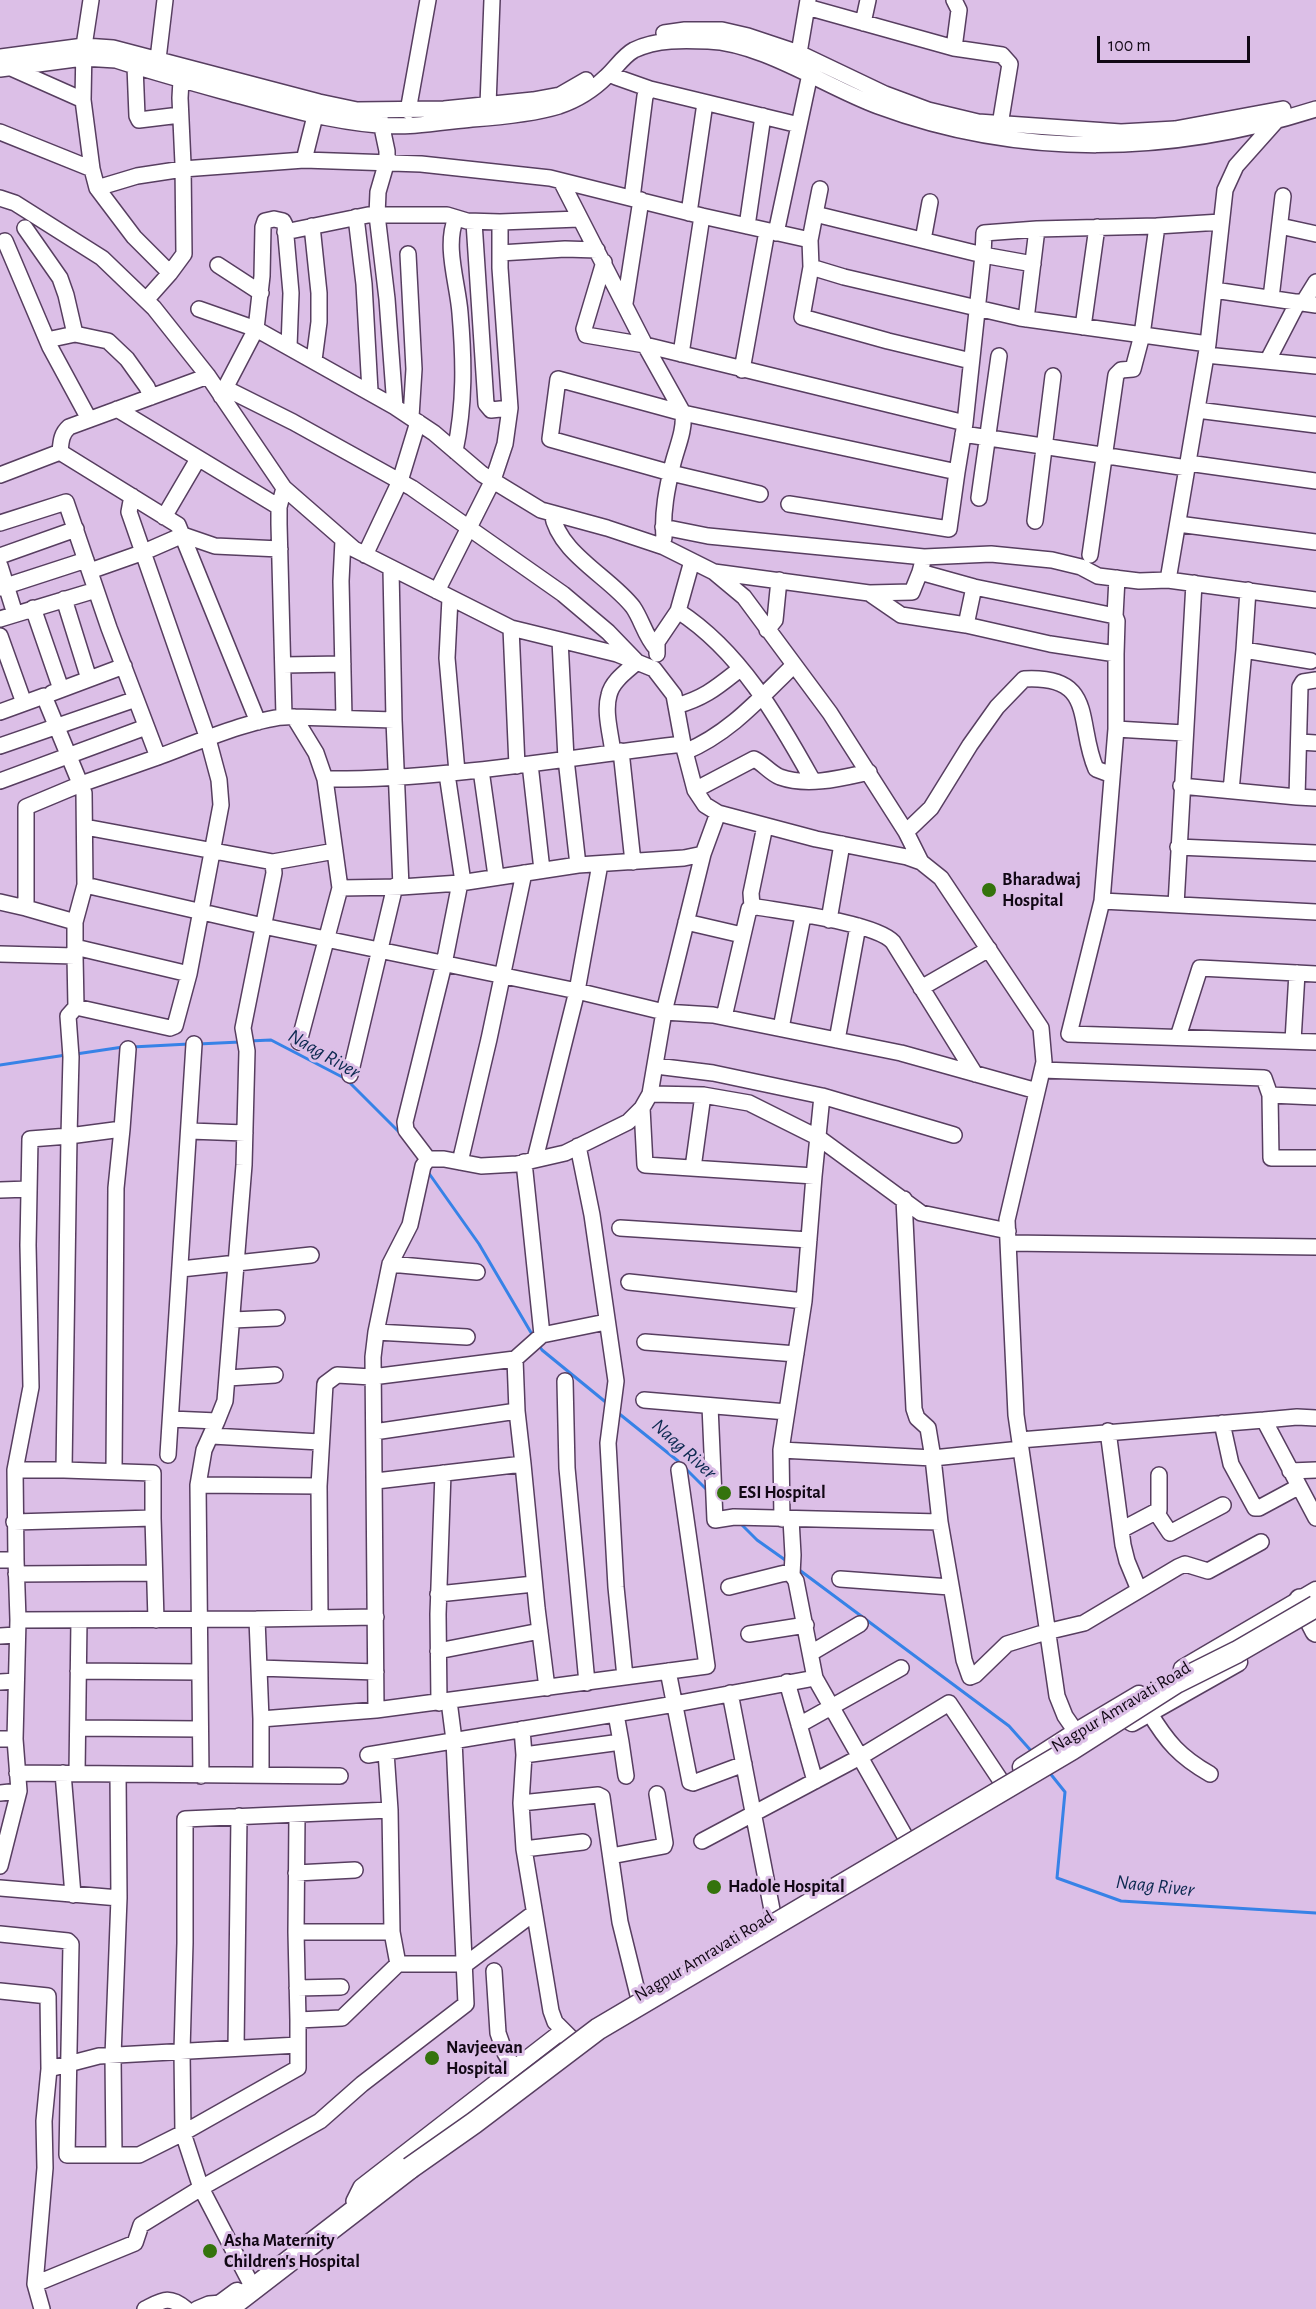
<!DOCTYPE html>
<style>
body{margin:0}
#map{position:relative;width:1316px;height:2309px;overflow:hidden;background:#dcbfe7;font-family:"Alegreya Sans",sans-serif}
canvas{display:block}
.scale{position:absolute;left:1097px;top:36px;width:153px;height:27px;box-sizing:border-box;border:3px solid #120815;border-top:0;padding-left:8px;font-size:18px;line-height:21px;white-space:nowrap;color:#120815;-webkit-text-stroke:4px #dcbfe7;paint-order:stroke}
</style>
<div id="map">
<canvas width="1316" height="2309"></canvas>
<div class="scale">100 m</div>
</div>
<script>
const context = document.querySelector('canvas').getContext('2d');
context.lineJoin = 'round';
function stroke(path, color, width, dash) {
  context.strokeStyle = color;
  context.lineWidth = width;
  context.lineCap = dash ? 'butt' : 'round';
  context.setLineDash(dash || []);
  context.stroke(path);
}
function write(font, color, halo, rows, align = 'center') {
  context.font = font + ' "Alegreya Sans",sans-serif';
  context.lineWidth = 6;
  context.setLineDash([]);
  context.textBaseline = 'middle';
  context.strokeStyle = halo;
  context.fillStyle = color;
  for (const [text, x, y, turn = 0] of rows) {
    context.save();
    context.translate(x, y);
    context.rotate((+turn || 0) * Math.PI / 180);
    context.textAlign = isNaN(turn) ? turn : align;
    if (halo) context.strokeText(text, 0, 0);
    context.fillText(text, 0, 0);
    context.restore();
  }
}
const stream = new Path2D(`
 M249 1041 271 1040 346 1079 400 1133
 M198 1044 240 1042
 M132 1047 189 1044
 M76 1054 123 1047
 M0 1065 66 1055
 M428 1172 479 1244 533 1336
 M538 1344 542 1350 608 1404
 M617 1412 678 1461 707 1490
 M740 1523 757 1540 788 1562
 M798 1569 1009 1726 1033 1753
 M1049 1772 1065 1792 1057 1878 1121 1901 1316 1913`);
const minor = new Path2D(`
 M91 0 84 46 83 100 92 169 97 188 134 237 170 273 184 254 183 164 180 98 181 80
 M807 7 954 48 1002 55 1010 64 999 131
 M863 23 868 0
 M664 33 685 30H722L748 36 799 53 885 94 928 110 978 122 1121 132 1175 129 1283 109
 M954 48 959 10 954 0
 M799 53 808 0
 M0 57 84 46 113 48 319 102 357 110 444 109 533 100 560 95 586 80
 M158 59 165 0
 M135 66 137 116 139 120 180 115
 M11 68 83 100
 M0 69 83 58 116 60C156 73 197 84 237 95 284 108 330 121 378 125 409 128 442 122 472 119 500 117 533 114 559 106 577 100 594 89 607 76 616 68 623 56 634 50 657 39 684 40 708 41 763 43 826 87 878 106 1021 159 1172 155 1316 109
 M616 77 650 89
 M488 105 492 0
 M408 111 428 0
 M380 118 387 151V161L378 192 377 215 387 299 395 407
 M0 132 92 169
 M304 160 315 116
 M561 181 645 345 683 413C685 430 677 447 673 463 667 488 662 512 664 538
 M97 188 137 176 183 169 304 160 421 164 550 178 702 216 810 240 811 267 844 277 1020 318 1208 344 1168 580 1316 600
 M0 198 15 203 102 258 154 308 208 376 284 488 354 549 511 628 617 654 654 669 674 695 683 744 695 790 705 805 718 813 816 839 907 857 921 862 941 878 1041 1028 1044 1062 1007 1220 1016 1415 1057 1696 1065 1716 1083 1742
 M632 198 645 96 650 89 799 125
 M689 213 705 103
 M815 214 820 189
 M356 217 364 284 370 391
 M474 222 486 404 491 410 510 408
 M312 226 319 293V322L314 360
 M747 226 763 116
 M1157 226 1221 222
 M1280 226 1316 234
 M25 228 60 278 66 295 75 334
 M285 232 368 215H447L467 221 500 222 579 219
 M776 233 810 74
 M923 240 930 202
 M5 241 50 347 89 419
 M500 253 565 249 597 250
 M408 254 414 369 411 417
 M604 262 584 329 586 335 645 345 965 423
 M1033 264 983 255 984 233 1037 229 1157 226 1142 335 1133 369 1121 370 1116 375 1090 555
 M218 265 261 293
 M811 267 802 317 888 341 971 361
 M1214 290 1316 305
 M1271 298 1283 196
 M146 300 170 273
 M625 303 641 200
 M1303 303 1316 282
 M199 309 256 329 262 276 263 227 265 221 274 219 283 221 285 225 291 293 289 347
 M1026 319 1037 229
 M1083 327 1097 227
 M47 340 75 334 108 341 127 359 147 387 151 397
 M1208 344 1225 190 1236 166 1277 120
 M681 354 702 216
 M1206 355 1316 366
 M1268 360 1298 302
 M742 370 767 231
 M225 388 293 422 412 488 563 594 608 632 637 662C627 671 612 681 609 695 604 712 611 735 613 753
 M221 396 256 329 395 407 434 433 482 474 541 510 607 528 664 547 714 572 744 597 830 713 906 832 921 862
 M117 409 279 507
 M1197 410 1316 425
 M963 434 1187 468
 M455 451C465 404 464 360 460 313 458 284 444 246 456 218
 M60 452C61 442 61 434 69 427L208 376
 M1188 463 1316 481
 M0 475 60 452 178 525 258 722
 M284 488 279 507V524L284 716
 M760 494 671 473 550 439 558 379 683 413 957 472 965 423 983 255 815 214 810 240
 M979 498 999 356
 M789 504 949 529 957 472
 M552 513C558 553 610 577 633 607 642 620 645 636 656 648
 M164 517 198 459
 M1035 521 1053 376
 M0 523 66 502 109 628 158 757C188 746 265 713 294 717L316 753 325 779C445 780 564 758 683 744
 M1178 524 1316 542
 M663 527 708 536 924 557 991 554 1052 560 1081 567 1098 576 1139 581 1168 580
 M343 540 341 581 344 718
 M365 555 400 481 418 422
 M0 556 76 529
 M0 566 15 614
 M90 571 144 552 183 535 215 546 280 549
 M714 572 869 593 901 615 966 625 1050 644 1116 654 1117 621 1115 616 974 587 920 572 924 557
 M0 588 86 560
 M1248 590 1244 650 1311 661
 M437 591 493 480 505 444 510 408 500 268V222
 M869 593 912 592 920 572
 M450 598 447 658 457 772
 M64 599 89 679
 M33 608 61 689
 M678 611C740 651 778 718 813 781
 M1115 616 1117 578
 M0 619 96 590
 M966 625 974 587
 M511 628 517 766
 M767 630 775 620 779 580
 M0 636 24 703
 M560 640 566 759 578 865
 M657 654V642L678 611 692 561
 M1116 654V729L1102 901 1069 1034 1316 1042
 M283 665 343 664
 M52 693 124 666
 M676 706C705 698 717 687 740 669
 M0 712 44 696 84 793 85 885
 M294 717 394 720 391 569
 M394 720 401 887
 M1116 729 1184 733
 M1300 742 1316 743
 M0 746 136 699
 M621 751 633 862
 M685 752C730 733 759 699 794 665
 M530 764 542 870
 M481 770 496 876
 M447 774 463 882
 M325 779 340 888 401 887 460 883 578 865 684 858 703 854 664 1012 650 1094 642 1108 628 1122 565 1153 517 1164 481 1166 444 1159H428L423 1166 410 1225 390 1264 376 1332 373 1357 376 1710 707 1666 679 1470
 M0 781 146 727
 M1181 786 1297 797 1300 687 1303 682 1316 680
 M695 790 754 759C763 763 770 773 780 777 808 787 842 778 869 772
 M1231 791 1244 650
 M1297 797 1316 798
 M85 827 273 862 274 873 243 1028 247 1051 244 1165 225 1401 217 1421 171 1419
 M906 832 931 808 970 745 997 707 1024 679C1097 675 1076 723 1096 769L1112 775
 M1178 847 1316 853
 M703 854 718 813
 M273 862 335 851
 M1102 901 1316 912
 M0 902 26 908V807L81 784 158 757
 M1176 905 1194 583
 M752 907 751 893 765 826
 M26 908 75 922
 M829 920 842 844
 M686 922 742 935
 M75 947 189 974
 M0 954 75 956V922L85 885 263 926 577 991 664 1012 713 1015 901 1053 1037 1091
 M921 988 989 949
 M76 1007 170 1028 175 1026 189 974 221 805 219 780 208 739 129 512 132 496
 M724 1017 749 909 757 907C786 912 876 923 893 942L975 1074
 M781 1028 803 916
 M1178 1037 1200 968 1316 974
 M837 1040 858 926
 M1293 1041 1297 973
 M299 1042 340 888
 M656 1066 713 1073 822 1096 954 1135
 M1042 1070 1264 1078 1270 1095
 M350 1075 395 886
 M650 1094 703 1095 749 1103 819 1138 921 1213 1008 1231
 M1316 1097 1270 1095 1271 1158H1316
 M642 1108 645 1165 814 1176 804 1301 781 1450 782 1519
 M122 1129 128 1049
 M190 1131 245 1133
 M578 1146 592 1215 616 1381 608 1443 616 1587 625 1677
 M428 1159 406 1130 405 1122 444 964 460 883
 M535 1159 577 991 600 864
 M460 1162 489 1039 524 873
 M524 1162 542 1335 606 1322
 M693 1168 703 1095
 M814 1176 822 1096
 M0 1190 29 1189
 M904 1199 914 1409 917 1418 928 1428 933 1458 1021 1449
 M620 1228 809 1240
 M1008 1243 1316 1247
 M390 1264 477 1272
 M181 1269 311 1255
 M629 1282 804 1301
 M233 1320 277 1318
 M376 1332 467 1337
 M645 1342 796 1354
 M228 1378 275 1375
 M565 1381 567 1468 587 1683
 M644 1400 787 1412
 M710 1406 715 1520 734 1517 940 1522
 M517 1411 515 1359 542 1335
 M1264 1420 1297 1417 1316 1418
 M217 1421 204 1450 198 1485 319 1486 325 1384 337 1375 372 1377 515 1359
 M1222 1423 1231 1464 1255 1508H1259L1298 1487
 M1108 1431 1123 1545 1127 1561 1139 1590
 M374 1432 517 1411 523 1464
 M212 1436 320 1442
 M1020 1440 1264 1420 1316 1518
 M781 1450 933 1458 940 1522 964 1660 970 1677 975 1675 1007 1644 1046 1632 1084 1623 1178 1567 1185 1564 1208 1571 1261 1542
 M168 1455 194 1044
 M15 1470H64L69 1136 122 1129 116 1188 114 1471
 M64 1470 153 1473V1518
 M1290 1471 1316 1470
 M376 1481 523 1464 537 1608 547 1688
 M198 1485 201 1776
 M319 1486 320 1616
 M1156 1512 1170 1533 1223 1505
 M791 1519 793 1555 792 1575
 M14 1522 153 1518 156 1620
 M1121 1530 1159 1510V1475
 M0 1560H16L18 1620 15 1739 19 1791 0 1866
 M16 1560 15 1470 31 1387 28 1245 30 1139 69 1136 71 1057 68 1016 76 1007 75 956
 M16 1574 154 1573
 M840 1579 950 1587
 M438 1594 534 1584
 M376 1617 257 1619 261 1719 376 1710
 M18 1620 257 1619
 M749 1634 806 1625
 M0 1636 16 1635
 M438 1651 540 1631
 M811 1653 860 1624
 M259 1668 376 1672
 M78 1671 200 1672
 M668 1671 690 1782 693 1783 744 1764
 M815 1678 906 1838
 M0 1682 16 1681
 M787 1682 815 1781
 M730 1693 773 1915
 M439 1703 438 1614 443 1473
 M1149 1712C1167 1742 1180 1757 1210 1774
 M261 1719V1775
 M799 1725 901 1668
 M78 1728 200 1729
 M522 1729 524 1755 521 1803 524 1849 551 2011 555 2022 571 2038
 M0 1739H15
 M621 1742 626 1776
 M368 1755 675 1704 815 1678 796 1581C792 1574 789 1572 781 1574L729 1587
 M524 1755 621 1742 616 1714
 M17 1773 340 1776
 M63 1773 73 1895
 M77 1773 79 1620
 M118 1774 119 1898
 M0 1793 19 1791
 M521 1803 598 1795 602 1797 620 1922 638 1995
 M297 1815 296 1932H392L390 1810
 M702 1841 860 1757 949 1703 1001 1781
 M524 1849 583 1842
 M611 1856 664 1846 665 1843 657 1794
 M296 1873 355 1870
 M0 1888 119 1898 113 2056 114 2155
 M296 1932 298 2020
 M392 1932 398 1964
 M0 1934 68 1941 71 1944 67 2155H139L183 2133 182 2051 185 1943V1819L390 1810 386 1752
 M494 1971 498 2033 505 2053 514 2068
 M297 1988 341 1987
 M0 1991 48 1996 49 2069 44 2121 45 2168 35 2284 42 2309
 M236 2048 239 1816
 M49 2069 99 2056 298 2045V2020L342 2018 398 1964H466L534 1913
 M354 2201 361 2187 557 2035H563L569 2040
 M250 2282 201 2188 320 2121 362 2084 466 2004 454 1740 449 1701
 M35 2284 135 2243 141 2225 201 2188 183 2133 298 2068V2045
 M145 2309C163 2300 169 2295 186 2309
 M197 2309 209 2304 222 2303`);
const major = new Path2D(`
 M1183 1669 1316 1591
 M1132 1722 1238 1662
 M1022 1767 1075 1733 1139 1695
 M214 2309 237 2292`);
const highway = new Path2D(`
 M1300 1600 1316 1631
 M227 2309 410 2168`);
const highwayBridge = new Path2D(`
 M410 2168 474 2123 598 2029 1072 1749 1177 1682 1237 1652 1316 1606`);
const markers = [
 [989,890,8,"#34730c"],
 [724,1493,8,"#34730c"],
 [714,1887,8,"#34730c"],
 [432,2058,8,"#34730c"],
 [210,2251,8,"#34730c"]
];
const poiNames = [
 ["Bharadwaj",1002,880],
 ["Hospital",1002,901],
 ["ESI Hospital",738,1493],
 ["Hadole Hospital",728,1887],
 ["Navjeevan",446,2048],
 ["Hospital",446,2069],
 ["Asha Maternity",224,2241],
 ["Children's Hospital",224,2262]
];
const streetNames = [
 ["Nagpur Amravati Road",1121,1707,-31],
 ["Nagpur Amravati Road",704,1956,-31]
];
const waterNames = [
 ["Naag River",324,1054,30],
 ["Naag River",684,1449,42],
 ["Naag River",1155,1886,6]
];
stroke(stream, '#3782e7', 3);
stroke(minor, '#573e60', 18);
stroke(major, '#573e60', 21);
stroke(highway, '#573e60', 24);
stroke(minor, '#fff', 15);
stroke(major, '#fff', 18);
stroke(highway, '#fff', 21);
stroke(highwayBridge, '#573e60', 24, []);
stroke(highwayBridge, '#fff', 21);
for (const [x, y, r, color] of markers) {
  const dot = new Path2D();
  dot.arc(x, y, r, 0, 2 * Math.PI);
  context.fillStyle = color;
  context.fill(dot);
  stroke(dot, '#dcbfe7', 2);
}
write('bold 18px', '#120815', '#dcbfe7', poiNames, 'left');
write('18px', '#120815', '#dcbfe7', streetNames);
write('italic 20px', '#0c2950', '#dcbfe7', waterNames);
</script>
